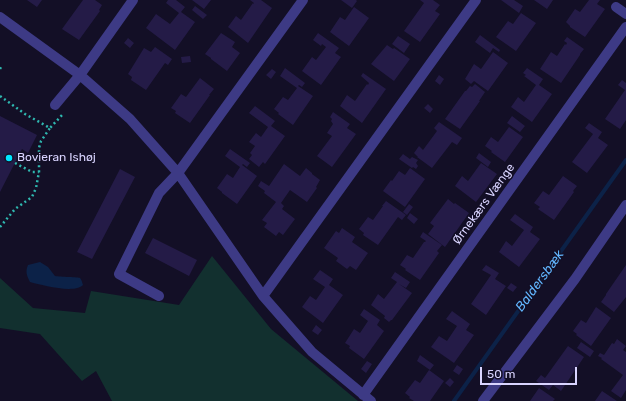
<!DOCTYPE html>
<meta charset="utf-8">
<style>
body{margin:0}
#map{position:relative;width:626px;height:401px;overflow:hidden;background:#130f26;font-family:Rubik,sans-serif}
canvas{display:block}
.scale{position:absolute;left:480px;top:367px;width:97px;height:18px;box-sizing:border-box;border:2px solid #d9d4ff;border-top:0;padding-left:5px;font-size:12px;line-height:14px;white-space:nowrap;color:#d9d4ff;-webkit-text-stroke:3px #130f26;paint-order:stroke}
</style>
<div id="map">
<canvas width="626" height="401"></canvas>
<div class="scale">50 m</div>
</div>
<script>
const context = document.querySelector('canvas').getContext('2d');
context.lineJoin = 'round';
function paint(path, color) {
  context.fillStyle = color;
  context.fill(path, 'evenodd');
}
function stroke(path, color, width, dash) {
  context.strokeStyle = color;
  context.lineWidth = width;
  context.lineCap = dash ? 'butt' : 'round';
  context.setLineDash(dash || []);
  context.stroke(path);
}
function write(font, color, halo, rows, align = 'center') {
  context.font = font + ' Rubik,sans-serif';
  context.lineWidth = 3;
  context.setLineDash([]);
  context.textBaseline = 'middle';
  context.strokeStyle = halo;
  context.fillStyle = color;
  for (const [text, x, y, turn = 0] of rows) {
    context.save();
    context.translate(x, y);
    context.rotate((+turn || 0) * Math.PI / 180);
    context.textAlign = isNaN(turn) ? turn : align;
    if (halo) context.strokeText(text, 0, 0);
    context.fillText(text, 0, 0);
    context.restore();
  }
}
const green = new Path2D(`
 M212 256 271 329 358 401H112L96 371 82 381 40 334 0 328V278L33 308 85 313 91 291 179 305Z`);
const water = new Path2D(`
 M40 262 48 267 55 276C60 277 79 277 80 278 82 280 82 283 83 285 74 294 42 285 30 282 27 276 25 272 28 265Z`);
const stream = new Path2D(`
 M454 401 626 160`);
const building = new Path2D(`
 M27 0H42L37 7Z
 M83 0H95L102 5 99 10 100 11 79 40 62 29Z
 M168 0H176L185 7 181 12 195 22 175 50 146 28 156 14 170 24 179 13 166 3Z
 M192 0H211L204 9Z
 M250 0H261L272 8 248 43 228 27 236 16 241 20 253 3 254 4V3Z
 M341 0H356L357 1 352 8Z
 M420 0H433L440 5 435 11 440 14 420 42 404 31 424 3Z
 M501 0H514L523 6 519 13Z
 M534 0H553L547 9Z
 M589 0H600L597 4 605 9 585 37 570 27V26L566 22 575 9 580 12Z
 M195 6 207 15 203 19 192 10Z
 M354 7 369 18 349 46 330 32 340 17 345 20Z
 M521 13 536 23 516 51 496 37 508 21 513 24Z
 M221 33 235 42 232 47 240 53 227 71 211 59V58L205 54Z
 M318 33 339 48 335 53 341 57 321 85 302 71 312 57 316 60 326 47 322 44 321 46 313 40Z
 M480 35 500 50 499 52 493 48 490 53 475 42Z
 M398 36 410 44 404 53 392 44Z
 M567 37 584 49 580 54V55L561 83 540 69 551 52 557 56 565 44 566 45 567 43 564 41Z
 M128 38 134 43 130 48 124 43Z
 M387 45 393 49 394 48 410 59 394 81 371 64Z
 M155 47 172 59 168 65 165 63 146 90 131 80 132 77 128 74 144 48 151 52Z
 M493 52 508 63 488 91 474 81 471 84 465 79 474 64 481 69Z
 M190 56 191 62 182 63 181 57Z
 M285 68 305 83 302 87 299 85 298 86 313 96 293 125 278 114 279 113 274 109 283 97 288 100 297 88 280 76Z
 M527 68 543 79 539 85 552 94 532 122 511 107 518 97 524 102 536 85 524 76 526 75 523 73Z
 M272 69 276 72 271 79 266 75Z
 M363 73 386 89 362 123 340 106 347 95 355 101 367 84 368 85 369 83 361 76Z
 M439 75 444 79 440 85 435 81Z
 M200 78 214 89 209 95H210L190 123 175 113 176 111 171 108 181 94 186 97Z
 M622 80 626 83V120L620 129 605 119 625 90 618 85Z
 M475 84 485 92 479 101H480L460 129 445 119 465 91H466L470 86 472 87Z
 M428 104 433 109 430 113 424 108Z
 M255 106 275 121 271 126 285 136 265 164 263 162 259 167 249 159 252 155 250 153 255 146 249 142 256 133 261 137 268 127 249 113Z
 M333 112 350 124 347 128 356 134 332 167 317 156 332 136 327 133 333 124 331 121 332 119 330 117Z
 M0 116 37 135 28 153 22 149 0 192Z
 M512 116 525 126 520 132 507 123Z
 M439 122 462 138 457 145 452 142 432 168 417 157H418L414 153 419 146 423 150 437 131 434 128Z
 M589 123 602 132 598 138 608 145 587 173 572 162 593 134 585 128Z
 M509 127 523 137 505 162 491 152 492 151 485 146 491 137 498 142Z
 M230 149 250 163 247 167 243 164 242 165 257 176 237 204 222 193V192L217 188 227 174 233 178 240 167 225 156Z
 M479 153 491 162 488 167 476 158Z
 M403 154 410 159 412 157 418 160 416 163 418 166 416 169 413 167 412 168 399 159Z
 M481 163 497 174 476 202 455 186 462 176 468 181Z
 M284 164 300 176 306 168 312 173V174L320 180 316 187 317 188 307 202 290 190 281 203 284 206 282 209 295 219 283 235 279 232 276 236 264 227 267 223 262 220 276 202 264 193 265 191 258 186 261 181 269 186Z
 M410 168 425 179 405 207 383 191 391 180 392 181 399 171 405 175Z
 M120 169 135 177 92 259 77 252Z
 M563 176 577 186 573 191 574 192 554 220 538 209 540 207 534 203 543 191 549 195Z
 M448 199 454 204 455 203 469 213 445 247 428 234 434 226 430 223Z
 M386 201 406 215 402 220 398 217 378 245 363 235 364 233 359 229 368 217 373 220 383 206H382Z
 M409 204 413 207 407 215 403 212Z
 M410 213 418 219 414 224 407 218Z
 M515 214 533 227 530 232 540 239 519 267 499 252 506 241 512 246 524 230 510 220Z
 M342 228 355 237 352 242 368 253 356 270 350 266 347 269 336 261 338 258 324 248 336 231 339 233Z
 M423 232 442 245 437 251 439 253 420 280 405 270 406 269 400 265 407 255 413 258 424 242H425L426 241 420 237Z
 M153 238 197 260 189 276 145 253Z
 M486 265 499 273 495 279 506 286 486 315 471 304 491 275 482 270Z
 M626 265V297L614 312 601 302 606 295V294Z
 M320 270 333 279 329 285 343 295 323 323 302 307 310 296 316 300 325 287 313 279Z
 M395 272 410 282 406 288 399 284 412 293 392 320H391L389 322 384 318 385 316 371 305 378 294 384 299 397 282 391 278Z
 M511 283 517 287 513 292 507 288Z
 M596 307 611 318 591 346 576 335 577 334 573 331 581 320 586 323Z
 M364 309 380 320 377 325 384 331 364 359 349 348 350 346 345 343 354 329 360 333 368 321 360 315Z
 M452 311 470 324 466 330 474 335 454 363 431 347 439 336 447 341 457 326 446 319Z
 M316 325 322 330 318 335 312 331Z
 M617 339 626 346 623 350 626 352V390L621 398 611 391 623 375 601 359 602 358 598 356 600 353 604 355 612 343 614 344Z
 M581 342 594 351 590 357 577 348Z
 M568 346 584 357 561 391 553 385 549 390 536 381 541 375 545 378Z
 M420 355 434 365 430 370 417 361Z
 M367 361 372 364 366 373 361 369Z
 M457 365 463 369 459 375 453 371Z
 M429 370 444 381 430 401H414L409 398 410 397 405 393 415 380 420 383Z
 M450 378 454 382 450 387 445 383Z
 M539 388 555 399 553 401H530Z
 M602 391 617 401H595Z`);
const path = new Path2D(`
 M0 69 1 67
 M0 96 25 114 50 128 63 114
 M15 163 32 172H39
 M0 227 15 209 32 197 36 188 39 172V148L41 141 50 128`);
const minor = new Path2D(`
 M616 7 626 14
 M0 17 80 75 130 119 178 173 263 296 312 352 371 401
 M55 105 80 75 133 0
 M159 296 119 274 159 193 178 173 303 0
 M263 296 476 0
 M363 395 626 27
 M483 401 575 279 626 205`);
const markers = [
 [9,158,4,"#00e5ff"]
];
const poiNames = [
 ["Bovieran Ishøj",17,158]
];
const streetNames = [
 ["Ørnekærs Vænge",484,204,-54]
];
const waterNames = [
 ["Baldersbæk",540,281,-54]
];
paint(green, '#12302f');
paint(water, '#0c2248');
stroke(stream, '#0c2248', 4);
paint(building, '#241b47');
stroke(path, '#2fb8b0', 2.5, [2, 3]);
stroke(minor, '#3d3a85', 10);
for (const [x, y, r, color] of markers) {
  const dot = new Path2D();
  dot.arc(x, y, r, 0, 2 * Math.PI);
  context.fillStyle = color;
  context.fill(dot);
  stroke(dot, '#130f26', 1.5);
}
write('12px', '#d9d4ff', '#130f26', poiNames, 'left');
write('12px', '#d9d4ff', '#130f26', streetNames);
write('italic 13px', '#62b6ff', '#130f26', waterNames);
</script>
